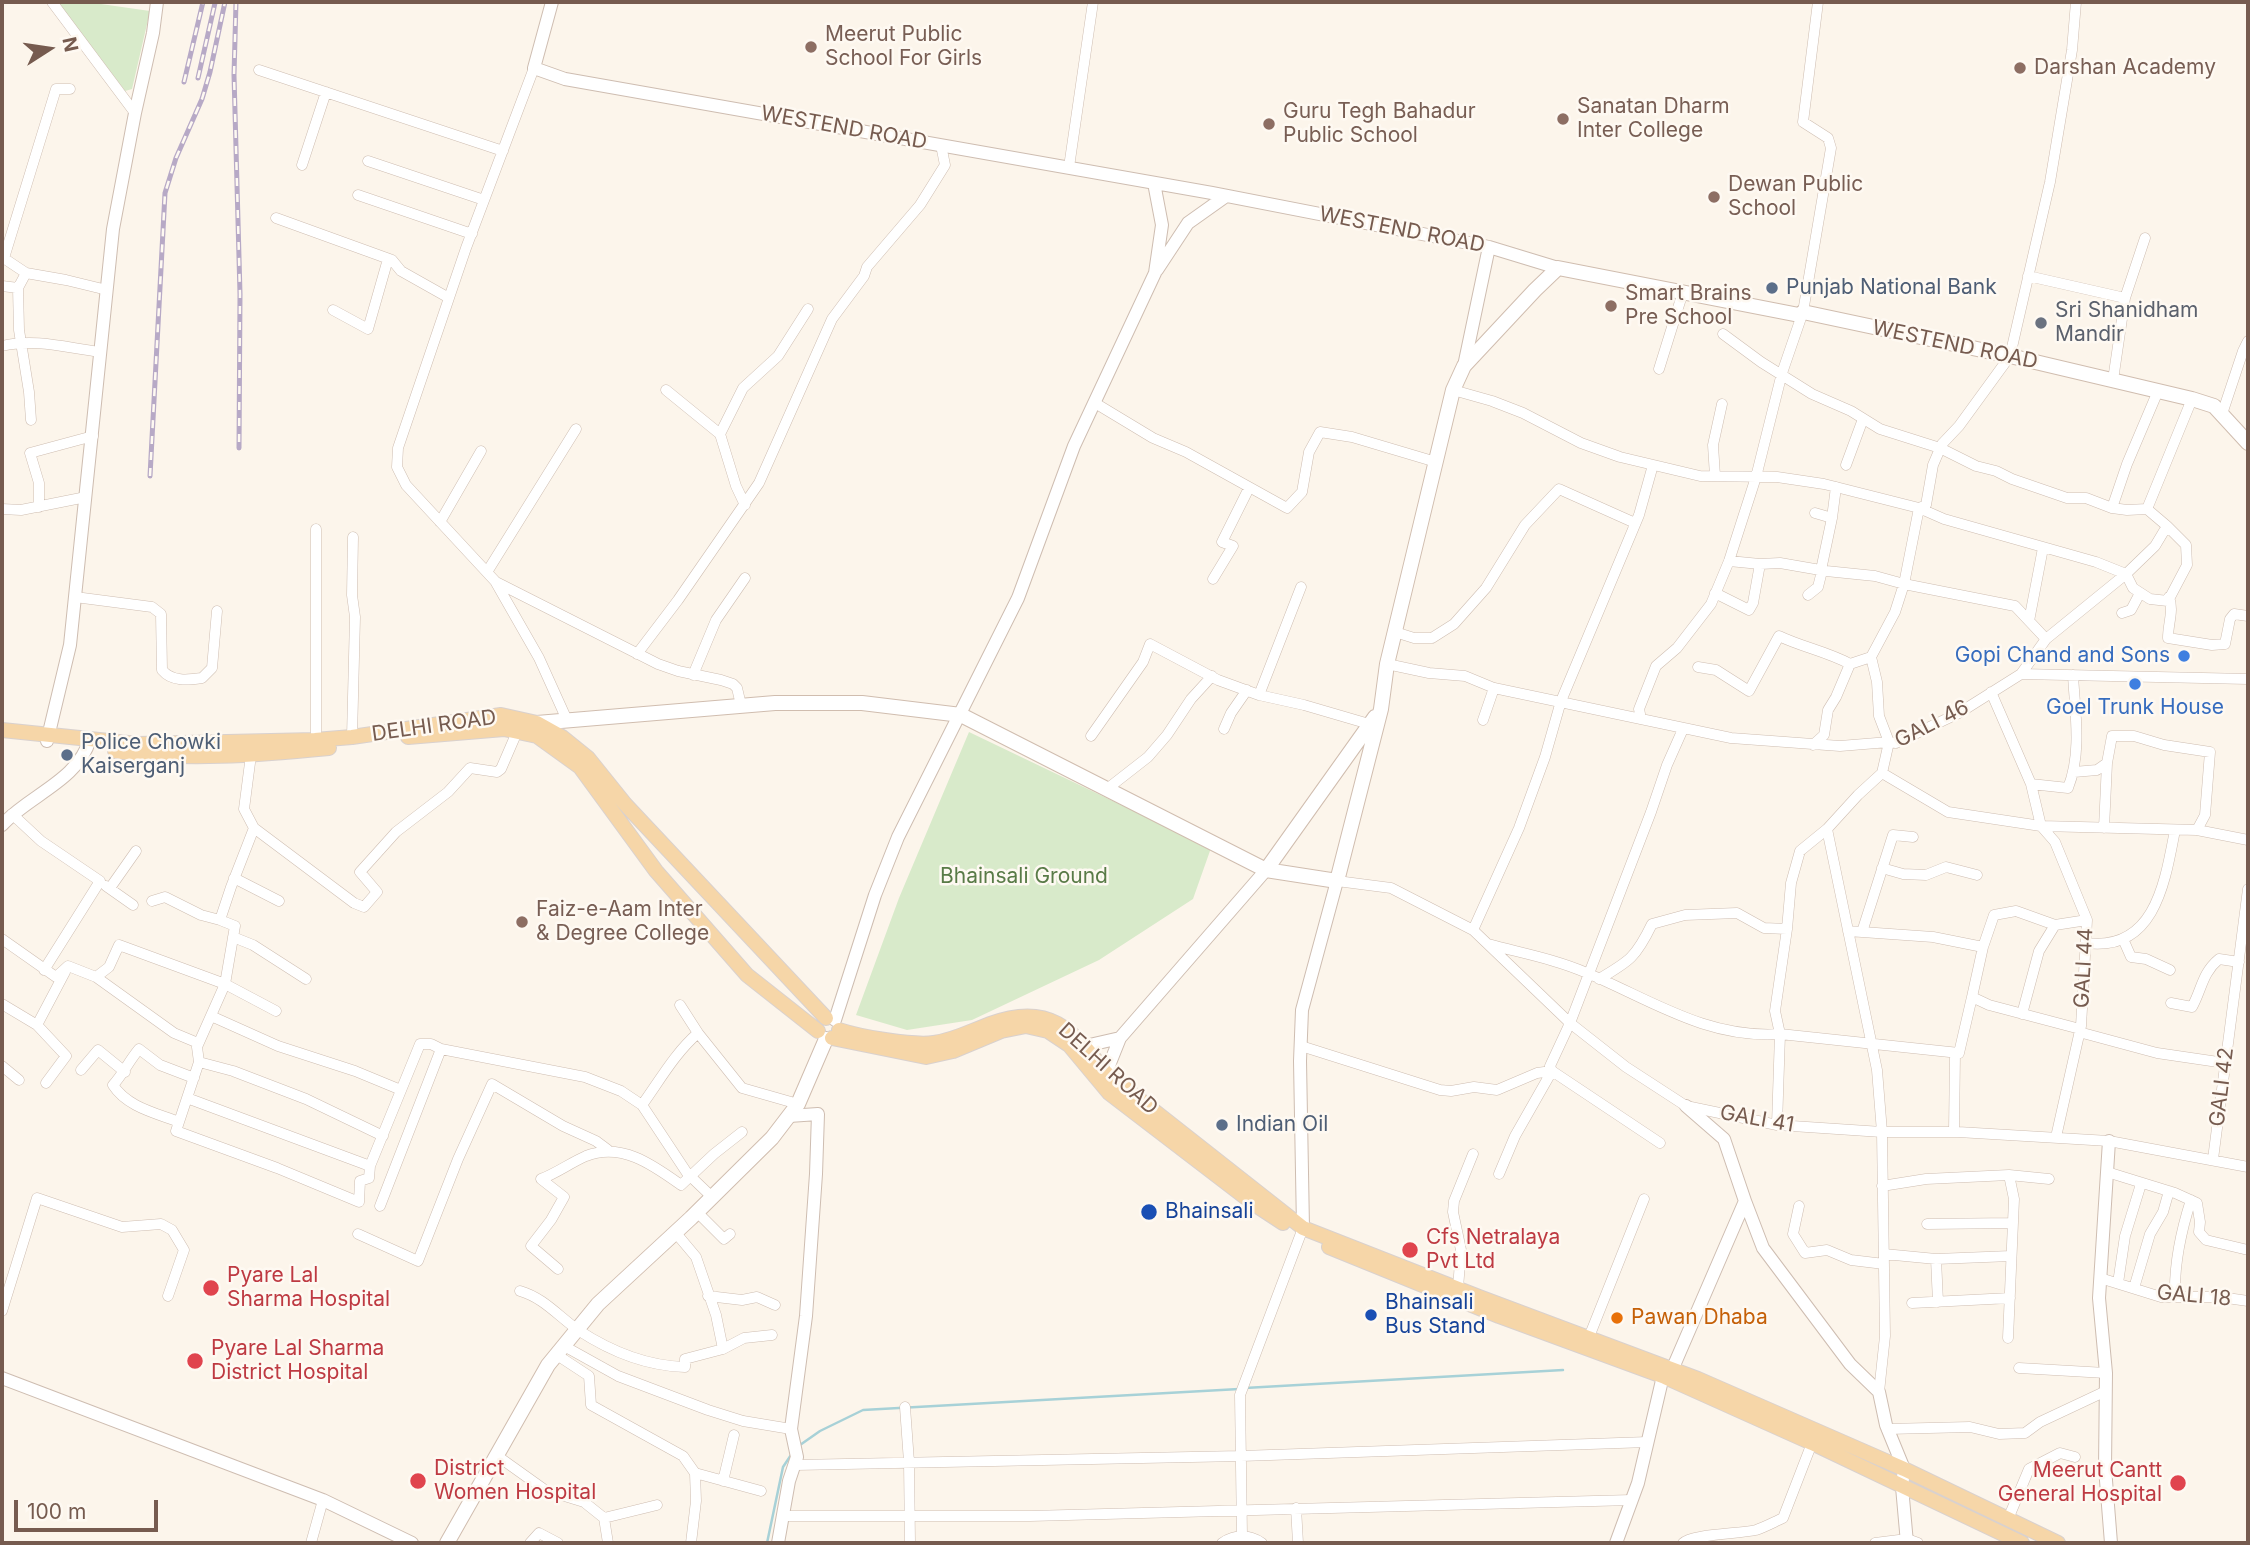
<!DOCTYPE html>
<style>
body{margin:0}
#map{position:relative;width:2250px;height:1545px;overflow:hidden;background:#fcf5eb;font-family:Inter,sans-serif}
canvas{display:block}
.frame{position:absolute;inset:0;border:4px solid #765b4f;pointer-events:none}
.north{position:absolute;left:14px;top:14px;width:70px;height:70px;-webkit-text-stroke:5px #fef9f2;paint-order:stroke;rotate:78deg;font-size:19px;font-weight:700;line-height:28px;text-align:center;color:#765b4f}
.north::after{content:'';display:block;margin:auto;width:24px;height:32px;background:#765b4f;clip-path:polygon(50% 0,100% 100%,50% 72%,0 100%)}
.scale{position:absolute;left:14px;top:1500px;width:144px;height:32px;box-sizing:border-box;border:4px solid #765b4f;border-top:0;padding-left:9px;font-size:21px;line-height:24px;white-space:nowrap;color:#765b4f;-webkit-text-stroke:5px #fef9f2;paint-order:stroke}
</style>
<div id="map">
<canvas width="2250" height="1545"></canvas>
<div class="frame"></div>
<div class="north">N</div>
<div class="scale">100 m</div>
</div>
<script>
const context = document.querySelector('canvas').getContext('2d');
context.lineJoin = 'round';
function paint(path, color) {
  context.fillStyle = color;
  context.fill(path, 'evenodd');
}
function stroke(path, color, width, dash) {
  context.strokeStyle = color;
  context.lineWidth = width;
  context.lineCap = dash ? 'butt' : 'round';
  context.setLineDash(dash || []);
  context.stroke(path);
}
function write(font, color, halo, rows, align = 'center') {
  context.font = font + ' Inter,sans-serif';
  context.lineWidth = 5;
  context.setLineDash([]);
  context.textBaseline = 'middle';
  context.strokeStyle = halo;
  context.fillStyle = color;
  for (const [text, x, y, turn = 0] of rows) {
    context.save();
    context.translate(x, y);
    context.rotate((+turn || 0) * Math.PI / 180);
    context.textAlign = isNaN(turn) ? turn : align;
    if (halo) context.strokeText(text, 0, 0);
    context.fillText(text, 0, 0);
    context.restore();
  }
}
const green = new Path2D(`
 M57 2H87L150 11 132 89 125 91Z
 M969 732 1211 848 1193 899 1099 960 972 1020 907 1030 856 1015 899 898Z`);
const stream = new Path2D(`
 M1245 1388 1563 1370
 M800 1445 820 1431 863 1410 1239 1389
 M767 1543 783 1467 791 1455`);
const minor = new Path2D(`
 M52 2 135 113
 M534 68 466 248 398 448 397 467 406 485 495 581 539 658 567 720
 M259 70 503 151
 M368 161 484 200
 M302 165 326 92
 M1069 167 1093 2
 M358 195 472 234
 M276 218 392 260 401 271 449 298
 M2 257 26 273
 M4 258 56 89H70
 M2028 276 2125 298
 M2 286 18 288
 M333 310 368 329 388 259
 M1723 334 1761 362 1812 394 1851 411 1880 429 1940 448 1976 466 1996 471 2012 479 2067 498H2086L2112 508 2127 510 2147 509
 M2 346C35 338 67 348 100 352
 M2243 351 2248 341
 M1659 369 1683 292
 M2113 380 2125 298 2145 238
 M666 390 720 434 736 486 745 505
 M1453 390 1492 401 1523 413 1581 443 1620 457 1700 476 1777 477 1824 484 1919 508 1944 519 2096 562 2126 574 2133 588 2150 599 2168 601 2187 565 2186 545 2167 526
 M1095 403 1153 438 1186 452 1287 508 1302 492 1309 452 1320 432 1352 437 1436 462
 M2222 414 2243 351 2248 353
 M31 420 29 392 19 330 18 288 26 273 66 280 107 290
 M720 434 743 388 778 356 808 309
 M1846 465 1863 419
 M1715 476 1713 445 1722 404
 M39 507V483L30 453 93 436
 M2112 508 2127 464 2158 391
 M2 509 21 510 86 497
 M1815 513 1832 518 1821 570
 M1832 518 1836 487
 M440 522 481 451
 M316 529V746
 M1729 561 1760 564
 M487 572 576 429
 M1213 579 1233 546 1222 542 1249 488
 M496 582 658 664 678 671 721 680 733 684 737 688 741 705
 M1715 593 1749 610 1753 603 1760 564 1780 563 1826 571 1875 576 1904 584 2015 606 2046 639
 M1808 595 1818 587 1822 571
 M75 597 152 607 161 614 162 670C172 682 188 680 202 678L212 668 217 611
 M2169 597C2174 611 2168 623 2168 638L2212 645 2225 644 2230 619 2234 614 2248 616
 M2122 613 2131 610 2140 593
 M2029 621 2043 548
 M1395 632 1414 638H1432L1454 624 1486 588 1525 525 1559 489 1635 523
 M637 654 678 600 759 483 832 319 864 276 867 267 920 205 945 165 941 145
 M1387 664 1429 673 1465 676 1494 688 1731 738 1840 746 1889 742 1879 716 1877 682 1871 657
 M1698 667 1716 670 1749 691 1779 636C1802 647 1828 652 1850 664
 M2021 674 2046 639 2126 574 2155 546 2167 526 2147 509 2192 399
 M693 675 716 620 745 578
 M2248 679 2021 674 1959 713 1896 743 1889 742 1882 773 1948 812 2041 826 2197 830 2248 840
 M1991 692 2031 784 2041 826 2055 842 2087 920 2081 1026 2056 1137
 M1259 695 1301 587
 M1641 719 1639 709 1656 666 1677 648 1711 604 1729 561 1756 477 1782 373 1803 312 1831 148 1828 138 1803 122 1818 2
 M1483 720 1494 688
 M1224 729 1231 713 1247 690
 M1091 736 1143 662 1150 644 1218 680 1259 695 1304 705 1369 724
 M352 737 355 617 352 595 353 537
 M1813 745 1824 735 1828 710 1836 697 1850 664 1871 657 1895 612 1904 584 1919 508 1926 505 1933 465 1942 444 1959 426 2010 356 2050 182 2072 50 2076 2
 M251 755 244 809 254 828 231 887 220 920 235 926 225 984 197 1047 199 1062 176 1131 277 1168 359 1202 360 1181 369 1178 370 1166 420 1044H431L441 1049
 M2074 772 2097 770 2107 763 2112 736H2134L2164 745 2210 752 2205 815 2197 830
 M2031 784 2068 788C2082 753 2075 712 2073 675
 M1107 789 1148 757 1167 735 1191 699 1212 676
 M12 814 41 841 100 881 44 970
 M254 828 354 903 364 907 377 892 360 872 396 832 448 792 470 768 497 772 501 769 517 732
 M2104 828 2107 763
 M1882 868 1903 874 1926 875 1946 867 1977 875
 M234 878 279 901
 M1337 881 1391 888 1473 930 1570 1023 1626 1067 1686 1106 1777 1125 1882 1132H1958L2109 1141 2248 1167
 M106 886 133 905
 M110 888 136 851
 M152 901 165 897 201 915 220 920
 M1473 930 1519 828 1545 757 1561 701 1639 515 1653 465
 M1848 931 1933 937 1983 947
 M1862 932 1893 835 1913 837
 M233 937 253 945 306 979
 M2 939 56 977 68 966 96 977 174 1033 198 1043
 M2123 939 2131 957 2146 959 2170 970
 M2086 943C2155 952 2165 882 2175 830
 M1488 944C1521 953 1555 959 1587 973 1651 1000 1707 1039 1780 1034L1959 1053 1972 997
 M96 977 109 967 119 945 225 984 276 1011
 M1599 979C1630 961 1636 957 1652 924L1685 915 1737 913 1764 928 1787 929
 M2171 1003 2192 1007C2202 989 2202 973 2219 959L2239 962
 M2 1004 37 1025 65 972
 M680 1005 698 1033
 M2022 1014 2039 951 2055 925
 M211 1016 278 1046 355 1071 401 1090
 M37 1025 66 1056 46 1083
 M2080 1029 1989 1005 1972 997 1983 947 1994 915 2016 911 2055 925 2087 920
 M2079 1032 2157 1053 2225 1063
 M1301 1046 1440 1090 1451 1091 1474 1087 1497 1090 1537 1073 1552 1071 1660 1143
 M199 1062 233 1071 306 1099 383 1136
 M2 1066 19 1080
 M81 1070 98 1050 125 1072
 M187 1098 370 1166
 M642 1105C660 1080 675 1053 698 1033L742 1088 798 1104
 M179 1122C156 1113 127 1107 113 1085 123 1074 129 1061 139 1049L160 1065 194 1078
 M1777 1125 1780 1034 1775 1011 1787 929 1791 883 1800 851 1827 829
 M1954 1132 1955 1053
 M2213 1159 2248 889
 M2107 1172 2175 1193 2197 1203 2200 1222 2199 1232 2206 1240 2248 1250
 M1499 1174 1515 1136 1552 1071 1550 1066 1570 1023 1651 812 1667 765 1683 729
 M2009 1175 2049 1179
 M1882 1186 1926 1179 2009 1175 2014 1199 2008 1338
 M380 1206 441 1049 585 1077 621 1091 642 1105 687 1173 712 1197
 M1799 1206 1793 1234 1805 1253 1827 1250 1851 1260 1884 1264
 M697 1212 724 1239 730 1234
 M1927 1224 2013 1223
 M358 1234 418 1261 458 1159 492 1084 563 1126 596 1141 608 1150
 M1884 1254 1936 1259 2011 1256
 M1936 1259 1938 1302
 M558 1269 531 1246 551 1220 564 1197 541 1179C557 1173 570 1163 586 1156 622 1142 653 1165 681 1185L714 1154 742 1132
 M2100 1278 2161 1297H2220L2248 1301
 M2118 1283 2125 1236 2141 1184
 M1458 1288 1461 1250 1453 1212 1454 1201 1473 1154
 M2134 1288 2150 1234 2163 1212 2169 1191
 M520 1291C544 1298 558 1316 578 1330 610 1351 647 1366 685 1367V1359L723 1349 716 1315 696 1257 675 1232
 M708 1296 742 1300 757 1297 775 1305
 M2175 1297C2174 1265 2181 1231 2191 1200
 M1912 1303 2010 1298
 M2 1311 37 1198 122 1227 161 1224 172 1230 184 1250 168 1296
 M1589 1337 1644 1199
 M564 1346 618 1376 708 1410 743 1421 791 1429
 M723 1349 744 1338 772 1335
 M557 1355 589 1376 591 1405 683 1456 695 1473 696 1501 691 1543
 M2019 1368 2106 1373
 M1879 1392 1885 1336 1882 1132 1877 1070 1827 829 1858 795 1882 773
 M905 1407 909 1462 910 1543
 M1887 1429 1970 1427 1999 1434 2025 1433 2040 1422 2106 1391
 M496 1455 545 1490 584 1502 604 1518 608 1543
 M796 1465 1241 1456 1648 1442
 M695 1473 761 1491
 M723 1481 734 1435
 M1296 1508 1298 1543
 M783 1516H1030L1632 1500
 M604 1518 657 1505
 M2008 1519 2029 1469 2060 1453 2075 1457
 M1242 1536 1240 1395 1303 1228
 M311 1543 323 1500
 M530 1543 539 1533 558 1543
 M1222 1543C1235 1534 1249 1534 1262 1543
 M1683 1543C1692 1534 1739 1534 1756 1530 1765 1527 1774 1522 1783 1518L1812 1443
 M1875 1543 1907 1539 1918 1543`);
const tertiary = new Path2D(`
 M552 2 534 68 565 79 1212 193 1489 247 1558 268
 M1157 270 1188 223 1226 196
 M1464 366 1489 247
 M47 741 70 645 113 229 135 113 153 33 157 2
 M2 825C29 795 78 781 90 739
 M835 1020 875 895 898 837 1018 598 1074 446 1155 273 1162 225 1154 183
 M1079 1050 1085 1046 1120 1038
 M1102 1077 1106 1073 1120 1038 1266 870
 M2109 1141 2099 1298 2106 1373 2105 1468 2111 1543
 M1745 1201 1763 1248 1850 1364 1879 1392 1886 1425 1904 1469 1902 1487 1907 1543
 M1303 1228 1300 1061 1302 1010 1337 881
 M1672 1370 1745 1201 1724 1139 1686 1106
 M2 1378 323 1500 412 1543
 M778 1543 789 1481 797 1457 791 1429 806 1316 816 1174 818 1114 789 1116
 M1616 1543 1638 1483 1663 1376`);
const secondary = new Path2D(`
 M537 729V723L775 703H862L961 715 1266 870 1337 881 1381 709 1387 664 1453 390 1464 366 1535 290 1558 268 1799 315 1803 312 2010 356 2192 399 2214 406 2248 443
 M1266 870 1375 717
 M447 1543 548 1365 598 1304 691 1218 772 1138 798 1104 826 1039`);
const primary = new Path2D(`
 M2 730 138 744 315 740 352 737 501 715 537 723 562 737 588 758 625 804 826 1018
 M408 737 504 729 537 736 580 767 656 871 747 975 818 1031
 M115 751C186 761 257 755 329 748
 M839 1030C860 1037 913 1046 934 1043 955 1040 971 1031 990 1024 1049 1002 1072 1029 1106 1073L1303 1228 1479 1297 1698 1379 1904 1469 2058 1543
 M832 1038 926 1057 953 1051 1001 1031 1026 1026 1048 1031 1069 1045 1109 1093 1254 1204 1283 1223
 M1329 1247 1499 1316 1665 1377 1812 1443 2022 1543`);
const rail = new Path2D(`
 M236 2 234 75 240 294 239 448
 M198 78 215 3
 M184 82 203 2
 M150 476 165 193 176 158 202 99 210 72 225 2`);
const markers = [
 [811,47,7,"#8d6e63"],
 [2020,68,7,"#8d6e63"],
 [1563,119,7,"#8d6e63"],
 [1269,124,7,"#8d6e63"],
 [1714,197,7,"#8d6e63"],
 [1772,288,7,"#5c6f8a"],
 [1611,306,7,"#8d6e63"],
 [2041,323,7,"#6b7280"],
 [2184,656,7,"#3f7fe0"],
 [2135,684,7,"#3f7fe0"],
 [67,755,7,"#5c6f8a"],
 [522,922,7,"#8d6e63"],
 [1222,1125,7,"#5c6f8a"],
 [1149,1212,9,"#1a4fb4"],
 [1410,1250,9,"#e0444e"],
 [211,1288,9,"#e0444e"],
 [1371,1315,7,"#1a4fb4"],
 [1617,1318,7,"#e8710a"],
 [195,1361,9,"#e0444e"],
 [418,1481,9,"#e0444e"],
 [2178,1483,9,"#e0444e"]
];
const educationNames = [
 ["Meerut Public",825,35],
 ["School For Girls",825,59],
 ["Darshan Academy",2034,68],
 ["Sanatan Dharm",1577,107],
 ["Inter College",1577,131],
 ["Guru Tegh Bahadur",1283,112],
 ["Public School",1283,136],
 ["Dewan Public",1728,185],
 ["School",1728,209],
 ["Smart Brains",1625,294],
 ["Pre School",1625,318],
 ["Faiz-e-Aam Inter",536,910],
 ["& Degree College",536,934]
];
const streetNames = [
 ["WESTEND ROAD",844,128,10],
 ["WESTEND ROAD",1402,230,11],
 ["WESTEND ROAD",1955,345,12],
 ["GALI 46",1932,724,-27],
 ["DELHI ROAD",434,726,-8],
 ["GALI 44",2084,968,-87],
 ["DELHI ROAD",1108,1069,42],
 ["GALI 42",2222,1087,-83],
 ["GALI 41",1757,1119,10],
 ["GALI 18",2194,1296,5]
];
const serviceNames = [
 ["Punjab National Bank",1786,288],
 ["Police Chowki",81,743],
 ["Kaiserganj",81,767],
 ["Indian Oil",1236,1125]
];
const worshipNames = [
 ["Sri Shanidham",2055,311],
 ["Mandir",2055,335]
];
const shopNames = [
 ["Gopi Chand and Sons",2170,656],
 ["Goel Trunk House",2135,708,"center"]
];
const parkNames = [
 ["Bhainsali Ground",1024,877]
];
const transitNames = [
 ["Bhainsali",1165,1212],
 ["Bhainsali",1385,1303],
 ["Bus Stand",1385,1327]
];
const healthNames = [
 ["Cfs Netralaya",1426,1238],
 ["Pvt Ltd",1426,1262],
 ["Pyare Lal",227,1276],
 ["Sharma Hospital",227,1300],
 ["Pyare Lal Sharma",211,1349],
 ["District Hospital",211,1373],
 ["District",434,1469],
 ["Women Hospital",434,1493],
 ["Meerut Cantt",2162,1471,"right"],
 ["General Hospital",2162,1495,"right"]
];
const foodNames = [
 ["Pawan Dhaba",1631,1318]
];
paint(green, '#d8eaca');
stroke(stream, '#a7d1d7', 2.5);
stroke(minor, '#cebdb1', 11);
stroke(tertiary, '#cebdb1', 14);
stroke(secondary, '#d0bdaf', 16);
stroke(primary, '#d9d1ce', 16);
stroke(minor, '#fff', 10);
stroke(tertiary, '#fff', 12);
stroke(secondary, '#fff', 14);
stroke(primary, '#f6d6a8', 14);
stroke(rail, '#b7a9c6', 5);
stroke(rail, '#fef9f2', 2.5, [8]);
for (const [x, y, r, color] of markers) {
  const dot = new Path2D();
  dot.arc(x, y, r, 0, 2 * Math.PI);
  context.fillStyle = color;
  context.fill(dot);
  stroke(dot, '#fef9f2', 2.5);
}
write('21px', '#785e54', '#fef9f2', educationNames, 'left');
write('21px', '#765b4f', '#fef9f2', streetNames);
write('21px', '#4e5e75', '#fef9f2', serviceNames, 'left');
write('21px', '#5b616d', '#fef9f2', worshipNames, 'left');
write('21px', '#366cbe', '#fef9f2', shopNames, 'right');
write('21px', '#597b47', '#fef9f2', parkNames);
write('21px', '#164399', '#fef9f2', transitNames, 'left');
write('21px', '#be3a42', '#fef9f2', healthNames, 'left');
write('21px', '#c56008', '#fef9f2', foodNames, 'left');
</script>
